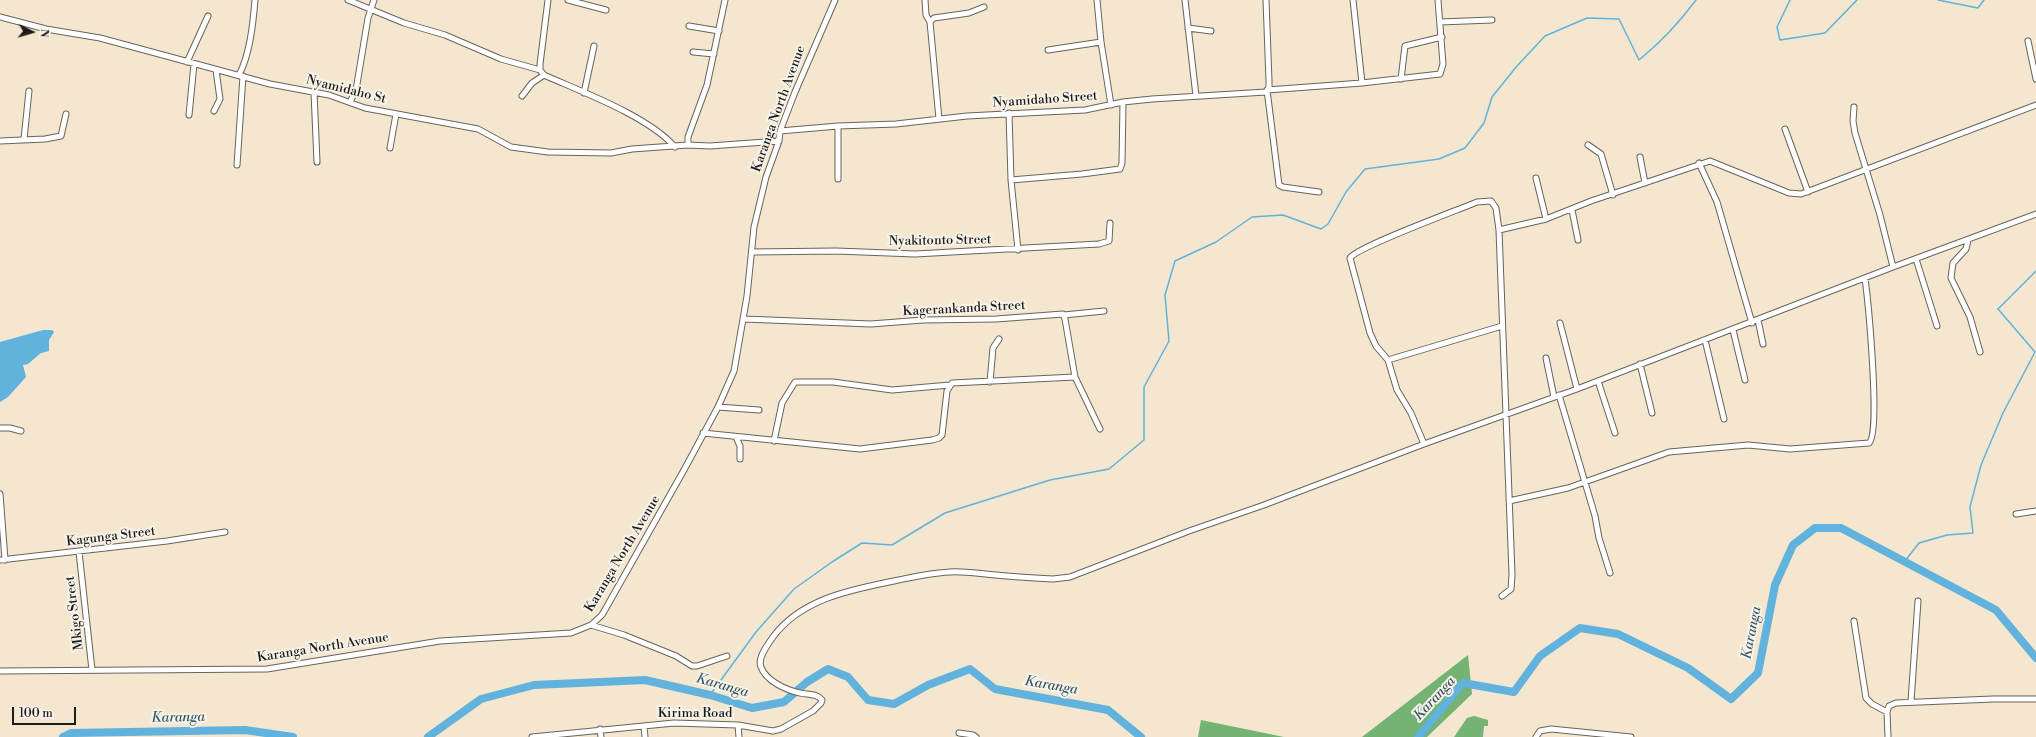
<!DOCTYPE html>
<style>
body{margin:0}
#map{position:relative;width:2036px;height:737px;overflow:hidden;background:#f4e6cf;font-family:"Libre Bodoni",serif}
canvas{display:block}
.north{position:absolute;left:12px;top:12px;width:40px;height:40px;-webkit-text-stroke:3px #f7f3e8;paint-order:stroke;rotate:95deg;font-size:11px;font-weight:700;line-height:16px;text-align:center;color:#1c1c1c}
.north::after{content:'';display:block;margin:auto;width:14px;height:18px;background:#1c1c1c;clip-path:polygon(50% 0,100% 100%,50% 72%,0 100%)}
.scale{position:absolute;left:12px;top:707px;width:64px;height:18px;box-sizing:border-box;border:2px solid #1c1c1c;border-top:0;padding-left:5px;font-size:12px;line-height:14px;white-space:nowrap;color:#1c1c1c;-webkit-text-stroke:3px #f7f3e8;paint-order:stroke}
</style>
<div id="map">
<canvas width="2036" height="737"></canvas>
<div class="north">N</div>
<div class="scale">100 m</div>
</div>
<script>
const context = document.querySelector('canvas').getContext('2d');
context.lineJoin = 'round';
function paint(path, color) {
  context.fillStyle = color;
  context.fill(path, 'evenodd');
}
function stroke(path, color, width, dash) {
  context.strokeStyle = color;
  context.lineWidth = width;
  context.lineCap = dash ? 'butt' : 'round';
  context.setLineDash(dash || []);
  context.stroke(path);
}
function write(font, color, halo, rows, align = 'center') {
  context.font = font + ' "Libre Bodoni",serif';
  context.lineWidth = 4;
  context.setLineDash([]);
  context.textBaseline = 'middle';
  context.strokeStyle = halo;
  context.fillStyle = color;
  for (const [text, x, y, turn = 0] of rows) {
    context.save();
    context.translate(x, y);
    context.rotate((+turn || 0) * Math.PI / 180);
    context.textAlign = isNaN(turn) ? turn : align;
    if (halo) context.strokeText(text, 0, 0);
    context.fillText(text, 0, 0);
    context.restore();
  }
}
const forest = new Path2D(`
 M1468 655 1472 694 1427 737H1362Z
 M1474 716 1488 720V726H1484L1483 737H1454L1467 718Z
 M1201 720 1284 737H1198Z`);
const water = new Path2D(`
 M43 330H52L54 332 49 340V351L41 353 28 364 23 365 26 377 8 397 0 402V342Z`);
const stream = new Path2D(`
 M1790 0 1777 27 1780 40 1825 33 1857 0
 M1938 0 1978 8 1984 0
 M1905 561 1919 543 1947 535 1973 533 1970 507 1981 465 2003 413 2035 352 1998 309 2036 271
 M710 695 756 632 794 589 832 562 862 543 892 545 945 513 1050 480 1109 469 1144 440V387L1169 341 1165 295 1175 261 1216 242 1252 217 1283 215 1321 229 1328 224 1346 192 1365 169 1439 159 1465 148 1484 123 1492 97 1517 66 1545 36 1587 18 1619 19 1639 60C1661 42 1679 23 1696 0`);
const river = new Path2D(`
 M63 737 71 733 245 730 293 737
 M428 737 481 699 534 685 645 680 710 695 752 708 784 702 807 682 828 669 848 677 868 700 894 704 928 685 970 669 995 689 1108 710 1141 737
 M1418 737 1463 683 1514 692 1540 656 1580 628 1618 634 1688 668 1731 699 1758 673 1775 585 1793 545 1815 528H1841L1996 610 2036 658`);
const street = new Path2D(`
 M348 0 404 23 445 35 501 59 540 70
 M548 0 540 64V70L544 75C582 92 648 116 675 147
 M568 0 606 10
 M725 0 707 85 688 137V145L710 146 779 141
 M925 0 926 15 930 22
 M1097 0 1101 42 1111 105
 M1185 0 1196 96
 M1353 0 1362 83
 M0 17 46 29 100 38 270 84 329 95 365 108 478 129 511 147 548 152 611 153 632 149 688 145
 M1440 22 1492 20
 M689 26 719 31
 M1188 28 1211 31
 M2028 41 2036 79
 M1048 50 1101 42
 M693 52 714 54
 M187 62 208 16
 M239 75C250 54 253 24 255 0
 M1401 79 1405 46 1442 37
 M314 92 317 162
 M584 93 594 46
 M522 96 532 83 544 75
 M350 102 356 90 368 18 374 0
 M1854 107 1853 121 1855 133 1880 215 1893 267
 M214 111 220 99 216 70
 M1009 113 1011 180 1018 250
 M189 115 194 64
 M939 119 930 22 934 18 969 13 984 7
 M1785 129 1808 192
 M780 131 838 126 896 124 967 116 1085 110 1123 102 1152 99 1266 92 1269 87V81L1266 0
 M24 139 29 91
 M0 141 45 139 61 136 66 114
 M1588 145 1601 154 1613 195
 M390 148 396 114
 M1640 157 1645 183
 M1699 163 1717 202 1752 323
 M237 165 243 76
 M1536 178 1546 219
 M838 179V126
 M1011 180 1082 174 1120 169 1122 163 1123 102
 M1319 192 1283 187 1279 185 1267 90 1362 83 1440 74 1443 64 1438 0
 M1572 210 1578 240
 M1499 230 1546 219 1591 201 1710 161 1789 193 1801 194 2036 105
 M1968 240 1966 249 1953 263 1951 278 1970 317 1980 352
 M752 252 836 251 915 254 1099 244 1109 241 1110 223
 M1916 259 1937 326
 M1064 315 1104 311
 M744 319 871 324 923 320 996 319 1063 314 1065 319 1075 377 1100 429
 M1758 320 1763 344
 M1560 323 1577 389
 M1733 330 1745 380
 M1705 340 1724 419
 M1546 358 1554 397
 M1388 360 1502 326
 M1640 364 1652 413
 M1598 381 1615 433
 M990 382 993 348 999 339
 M1559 395 1595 516 1599 538 1610 573
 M718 407 759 410
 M0 428H10L21 431
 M703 433 860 449 932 440 939 438 942 435 947 391 952 383 1075 377
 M736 437 740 446V459
 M774 441 782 403 795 382H833L892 390 950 385
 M1424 444 1411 413 1397 390 1388 360 1376 346 1370 333 1350 258C1357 247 1458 210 1477 202L1491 201 1496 208 1499 230 1512 574 1511 589 1502 596
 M0 494 5 560
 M1509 501 1568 488 1669 452 1748 445 1790 449 1869 443C1881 433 1868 301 1865 278
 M2016 514 2036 511
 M79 552 92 670
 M0 560 167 541 225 532
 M1854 621 1866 698 1872 704 1887 712
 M591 625 624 635 676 656 692 666H697L727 656
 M0 671 267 669 440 641 571 633 591 625 602 615 684 470 718 407 734 371 747 296 754 227 766 177 779 141 780 131 795 92 835 0
 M1911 701 1918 601
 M738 725 739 737
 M644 726 645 737
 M600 729 601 737
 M959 733 973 735 976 737
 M532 737 674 723 738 725 773 731 781 729 813 711 821 703 822 700C817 693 807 695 800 693 786 690 766 681 761 667 757 658 768 644 773 637 801 599 850 590 894 581 912 577 931 573 950 572 965 571 981 574 996 575 1015 577 1034 578 1053 579L1070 577 1189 531 1264 505 1424 444 1577 389 1893 267 2036 214
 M1536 737 1540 731 1551 729 1631 737
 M1888 737 1887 712 1889 706 1896 703 1993 699H2036`);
const streetNames = [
 ["Nyamidaho St",346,90,14],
 ["Nyamidaho Street",1045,100,-4],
 ["Karanga North Avenue",779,109,-70],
 ["Nyakitonto Street",940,241,-1],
 ["Kagerankanda Street",964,309,-3],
 ["Kagunga Street",111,537,-7],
 ["Karanga North Avenue",623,554,-59],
 ["Mkigo Street",75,613,-97],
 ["Karanga North Avenue",323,648,-9],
 ["Kirima Road",695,714]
];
const waterNames = [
 ["Karanga",1752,633,-79],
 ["Karanga",722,686,16],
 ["Karanga",1051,686,10],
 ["Karanga",1435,699,-47],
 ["Karanga",178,718,-1]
];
paint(forest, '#74b374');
paint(water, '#61b2dc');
stroke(stream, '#61b2dc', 1.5);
stroke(river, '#61b2dc', 8);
stroke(street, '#68635b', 7);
stroke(street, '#fff', 5);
write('13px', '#1c1c1c', '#f7f3e8', streetNames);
write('italic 14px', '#385869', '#f7f3e8', waterNames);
</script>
